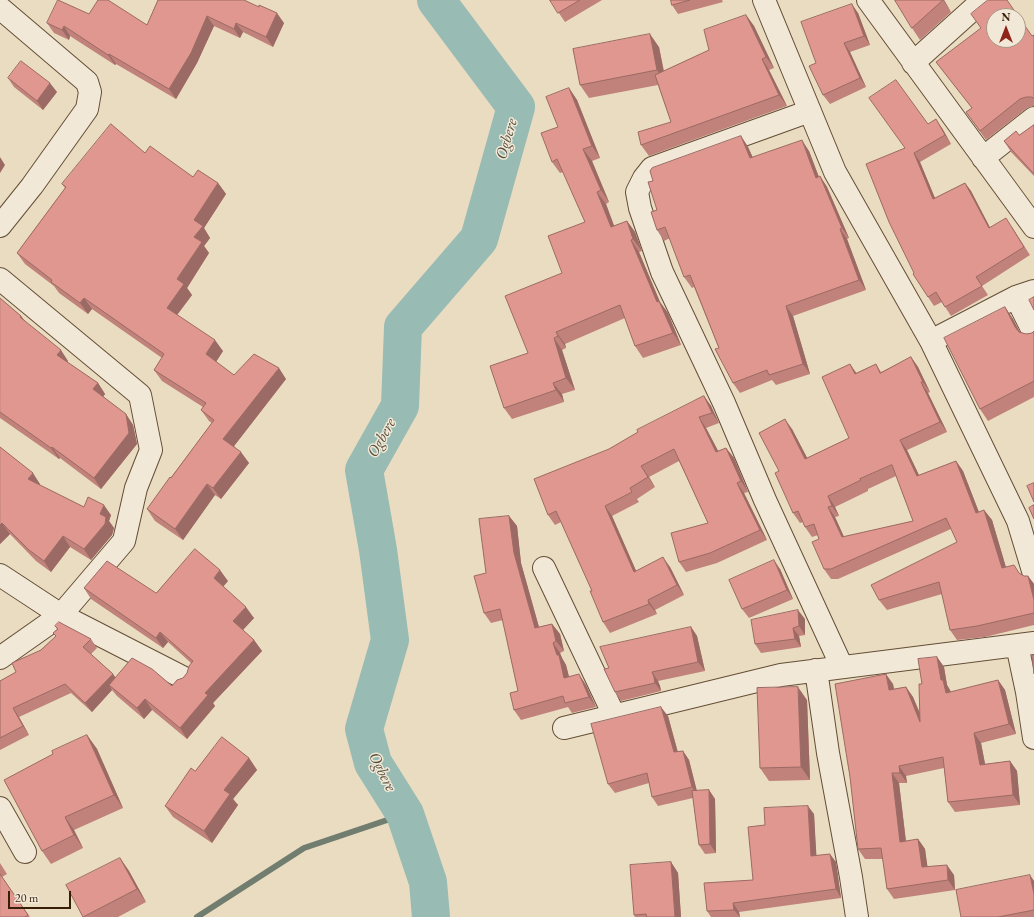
<!DOCTYPE html>
<style>
body{margin:0}
#map{position:relative;width:1034px;height:917px;overflow:hidden;background:#eadcc1;font-family:"EB Garamond",serif}
canvas{display:block}
.north{position:absolute;left:986px;top:8px;width:40px;height:40px;box-sizing:border-box;background:#f1e8d7;border:1px solid #a79884;border-radius:50%;rotate:0deg;font-size:11px;font-weight:700;line-height:16px;text-align:center;color:#371f07}
.north::after{content:'';display:block;margin:auto;width:14px;height:18px;background:#8f2418;clip-path:polygon(50% 0,100% 100%,50% 72%,0 100%)}
.scale{position:absolute;left:8px;top:891px;width:63px;height:18px;box-sizing:border-box;border:2px solid #371f07;border-top:0;padding-left:5px;font-size:12px;line-height:14px;white-space:nowrap;color:#371f07;-webkit-text-stroke:3px #f1e8d7;paint-order:stroke}
</style>
<div id="map">
<canvas width="1034" height="917"></canvas>
<div class="north">N</div>
<div class="scale">20 m</div>
</div>
<script>
const context = document.querySelector('canvas').getContext('2d');
context.lineJoin = 'round';
function stroke(path, color, width, dash) {
  context.strokeStyle = color;
  context.lineWidth = width;
  context.lineCap = dash ? 'butt' : 'round';
  context.setLineDash(dash || []);
  context.stroke(path);
}
function paint(path, color) {
  context.fillStyle = color;
  context.fill(path, 'evenodd');
}
function write(font, color, halo, rows, align = 'center') {
  context.font = font + ' "EB Garamond",serif';
  context.lineWidth = 3;
  context.setLineDash([]);
  context.textBaseline = 'middle';
  context.strokeStyle = halo;
  context.fillStyle = color;
  for (const [text, x, y, turn = 0] of rows) {
    context.save();
    context.translate(x, y);
    context.rotate((+turn || 0) * Math.PI / 180);
    context.textAlign = isNaN(turn) ? turn : align;
    if (halo) context.strokeText(text, 0, 0);
    context.fillText(text, 0, 0);
    context.restore();
  }
}
const stream = new Path2D(`
 M197 917 304 848 405 814`);
const river = new Path2D(`
 M431 917 428 882 405 814 373 763 364 729 390 640 378 550 364 470 400 406 403 327 479 239 516 107 436 0`);
const street = new Path2D(`
 M764 0 835 172 931 341 1018 521 1034 574
 M868 0 1034 227
 M0 8 87 82 90 92 87 109 32 186 0 226
 M913 63 983 0
 M810 111 652 168 644 178 637 192 640 208 662 272 724 403 765 500 842 667
 M983 158 1034 118
 M0 279 140 395 151 450 136 488 124 541 61 615 0 658
 M1016 297 1034 333
 M931 341 1016 297 1034 291
 M544 568 614 715
 M0 575 61 615 184 678
 M1017 645 1027 692 1034 738
 M816 670 828 753 851 877 857 917
 M564 728 781 675 1034 643
 M0 808 25 852`);
const wall = new Path2D(`
 M158 0 284 23 273 47 243 32 240 38 214 26 197 63 176 99 116 64 115 65 70 36 69 40 54 33 47 23 89 14 147 25Z
 M550 0H602L565 22Z
 M671 0H722L723 2 678 14 672 5Z
 M895 0H944L951 12 920 40 912 28Z
 M858 13 870 45 850 52 866 87 830 104 823 95 816 63Z
 M746 15 754 26 774 68 769 70 787 106 649 156 641 145 671 122 658 85 589 98 580 85 659 47 664 71 709 50Z
 M1034 35V106H1033L1027 108 986 140 966 112 972 108 943 71 936 62 1032 36Z
 M8 78 57 92 43 110 14 87Z
 M569 88 577 100 600 158 592 161 609 202 606 204 614 226 627 221 635 232 642 251 639 252 660 302 668 313 681 345 643 358 635 346 625 318 565 344 566 348 562 350 575 390 562 394 564 402 512 419 504 408 585 222 563 172 560 173 552 162 558 127Z
 M928 124 942 128 951 144 920 162 935 198 965 183 971 191 990 228 1012 227 1030 255 982 286 988 295 951 316 942 302 934 306 928 297 914 273 904 148Z
 M1034 125V176L1011 152 1004 141 1019 135Z
 M741 136 748 147 753 158 809 151 819 177 820 176 827 187 849 238 847 239 866 290 793 316 810 374 776 385 772 380 740 393 733 383 694 287 692 288 684 277 670 238 664 241 657 230V210L653 181Z
 M145 153 193 177 218 183 226 194 204 228 210 238 204 246 209 253 187 288 192 295 177 315 223 351 216 362 234 375 286 379 234 446 249 463 221 499 215 495 183 540 155 521 147 509 212 423 209 421 201 410 203 407 162 381 154 370 162 358 92 309 88 314 59 293 54 286 25 264 17 253 65 188 62 184Z
 M0 298 21 316 26 323 68 361 67 362 98 383 105 394 103 397 126 414 133 425 137 444 101 489 60 458 59 459 0 418Z
 M1005 307 1013 319 1020 332 1026 334 1032 333 1034 331V397L988 421 980 409Z
 M911 357 918 367 930 392 928 393 947 432 907 450 919 475 956 461 963 471 979 512 984 510 992 520 1006 567 1024 576H1028L1034 584V625L985 637 957 640 950 630 942 594 887 610 879 600 957 542 951 529 838 579H831L824 569 819 539 818 535 812 537 805 527 803 522 800 523 793 513 779 471 792 429 807 458 849 438 850 364 856 373 876 364 881 372ZM896 476 913 521 844 537 835 517 839 516 835 507 868 491V489Z
 M704 396 711 406 719 423 706 428 718 451 726 448 734 458 748 492 744 493 767 540 717 563 686 572 679 562 708 523 679 461 649 477 655 487 637 499 639 502 612 516 636 571 670 567 684 595 655 610 657 614 610 633 603 622 592 591 561 522 555 525 548 515 609 449Z
 M0 447 40 484 39 485 84 507 111 515 109 521 114 528 112 535 91 560 70 547 51 572 36 561 10 534 0 544Z
 M509 516 517 526 521 563 539 627 552 624 560 634 564 651 560 653 562 658 566 665 569 677 586 685 596 707 572 713 568 707 521 720 514 710 518 691 503 620 491 623 484 613 486 573Z
 M780 569 793 599 749 618 742 609Z
 M228 581 223 587 254 618 243 630 254 640 262 651 213 703 215 706 187 739 152 710 144 719 117 696 112 690 92 712 71 693 19 717 29 735 0 750V681L16 672 56 636 53 633 57 629 55 626 91 639 97 648 91 654 113 674 115 678 172 686 183 678 187 673 191 663 168 642 163 648 91 599 84 588 156 593Z
 M805 619V635L799 636 801 647 761 653 755 644Z
 M691 627 697 636 705 671 658 681 660 686 661 691 621 701 615 692 609 668Z
 M937 657 944 667 947 685 950 690 951 692 998 680 1005 690 1016 734 981 743 985 764 1010 761 1017 771 1020 805 955 812 948 802 944 768 906 776 907 783H899L906 841 918 839 925 849 927 866 954 875 955 890 894 899 887 889 883 859H865L858 849 893 684 894 689 906 687 913 697 920 713 922 684Z
 M807 700 810 780 769 781 760 768Z
 M668 716 678 752 683 751 689 760 697 791 709 790 715 799 716 853 705 854 699 845 693 798 658 806 652 797 649 783 615 793 608 784Z
 M87 735 97 749 123 808 74 830 83 848 51 864 42 851Z
 M249 758 257 770 233 799 238 805 212 843 173 817 165 806 195 771Z
 M814 814 816 856 836 862 841 898 739 912 740 917H711L707 911 753 880 765 825Z
 M120 858 129 871 146 902 118 917H83Z
 M671 862 678 873 681 917H635L634 915Z
 M0 863 7 874 2 877 30 917H0Z
 M1034 881V917H961Z`);
const shadedWall = new Path2D(`
 M943 0H944L951 12Z
 M852 4 858 13 870 45 864 36Z
 M277 13 284 23 273 47 266 37Z
 M746 15 754 26 774 68 766 57Z
 M207 16 214 26 197 63 176 99 169 89Z
 M236 23 243 32 240 38 234 29Z
 M64 26 70 36 69 40 62 30Z
 M650 34 659 47 666 84 657 70Z
 M844 43 850 52 866 87 860 78Z
 M109 54 116 64 115 65 108 55Z
 M762 59 769 70 787 106 779 95Z
 M50 83 57 92 43 110 37 101Z
 M569 88 577 100 600 158 592 146Z
 M936 119 942 128 951 144 945 135Z
 M741 136 748 147 758 169 750 158Z
 M802 140 809 151 823 188 816 178Z
 M583 149 592 161 609 202 601 190Z
 M914 153 920 162 939 208 933 199Z
 M0 157 5 165 0 173Z
 M820 176 827 187 849 238 842 228Z
 M218 183 226 194 204 228 210 238 204 246 209 253 187 288 192 295 174 319 167 308 194 237V220Z
 M965 183 971 191 995 237 989 228Z
 M597 192 606 204 619 239 611 227Z
 M627 221 635 232 642 251 633 239Z
 M840 229 847 239 866 290 859 280Z
 M631 240 639 252 660 302 668 313 681 345 673 333 657 302Z
 M84 298 92 309 88 314 80 303Z
 M786 306 793 316 810 374 803 364Z
 M1005 307 1013 319 1023 339 1015 327Z
 M21 316 29 326 20 317Z
 M556 332 565 344 566 348 558 336Z
 M554 338 562 350 575 390 566 378Z
 M215 340 223 351 214 365 206 354Z
 M61 350 68 361 64 366 57 355Z
 M911 357 918 367 930 392 923 382Z
 M850 364 857 374H855Z
 M279 368 286 379 231 450 223 439Z
 M921 382 928 393 947 432 940 422Z
 M98 383 105 394 101 400 93 389Z
 M553 383 562 394 564 402 556 390Z
 M704 396 711 406 719 423 712 413Z
 M126 414 133 425 137 444 101 489 94 478Z
 M699 417 706 428 724 462 716 452Z
 M785 419 792 429 813 469 805 459Z
 M900 440 907 450 924 486 917 476Z
 M52 447 60 458 59 459 51 448Z
 M726 448 734 458 748 492 741 481Z
 M241 452 249 463 221 499 213 488Z
 M956 461 963 471 983 523 976 513Z
 M641 466 649 477 655 487 648 477Z
 M33 473 40 484 35 490 28 479Z
 M737 483 744 493 767 540 760 530Z
 M207 484 215 495 183 540 175 529Z
 M828 496 835 507 839 516 832 506Z
 M104 505 111 515 109 521 114 528 112 535 91 560 84 549Z
 M605 506 612 516 641 582 634 572Z
 M828 507 835 517 849 548 842 537Z
 M984 510 992 520 1009 578 1002 568Z
 M509 516 517 526 521 563 542 638 535 628 514 553Z
 M2 523 10 534 0 544V525Z
 M63 536 70 547 51 572 44 561Z
 M663 557 670 567 684 595 677 585Z
 M774 560 780 569 793 599 787 590Z
 M220 570 228 581 221 589 214 578Z
 M1028 576 1034 584V600Z
 M648 600 655 610 657 614 649 604Z
 M246 607 254 618 241 632 233 621Z
 M798 610 805 619V635L799 626Z
 M552 624 560 634 564 651 556 641Z
 M691 627 697 636 705 671 698 662Z
 M793 628 799 636 801 647 795 639Z
 M160 632 168 642 163 648 156 638Z
 M254 640 262 651 213 703 215 706 187 739 180 728 205 693Z
 M553 643 560 653 562 658 566 665 572 688 564 678Z
 M937 657 944 667 947 685 950 690 953 703 946 693 941 680Z
 M652 672 658 681 660 686 661 691 655 683Z
 M113 674 119 682 109 685 112 690 92 712 85 703Z
 M579 674 586 685 596 707 589 697Z
 M886 674 893 684 896 700 889 690Z
 M998 680 1005 690 1016 734 1009 724Z
 M798 687 807 700 810 780 801 767Z
 M906 687 913 697 927 732 920 722Z
 M145 699 152 710 144 719 137 708Z
 M661 707 668 716 680 761 674 752Z
 M13 708 19 717 29 735 23 726Z
 M974 733 981 743 987 774 980 765Z
 M87 735 97 749 123 808 114 795Z
 M683 751 689 760 698 796 692 787Z
 M249 758 257 770 233 799 238 805 212 843 204 831 224 790Z
 M1010 761 1017 771 1020 805 1013 795Z
 M899 766 906 776 907 783 900 773Z
 M892 773 899 783 907 851 900 842Z
 M709 790 715 799 716 853 710 844Z
 M808 806 814 814 817 865 811 856Z
 M65 817 74 830 83 848 74 835Z
 M918 839 925 849 929 877 922 867Z
 M830 854 836 862 841 898 836 889Z
 M120 858 129 871 146 902 137 889Z
 M671 862 678 873 681 917H675Z
 M947 865 954 875 955 890 948 880Z
 M1030 875 1034 881V894Z
 M733 903 739 912 740 917 734 910Z`);
const building = new Path2D(`
 M58 0 89 14 98 0H108L147 25 158 0H244L259 7V5L277 13 266 37 236 23 234 29 207 16 191 53 169 89 109 54 108 55 64 26 62 30 47 23Z
 M550 0H580L558 13Z
 M671 0H690L672 5Z
 M895 0H943L912 28Z
 M988 0H1007L1018 16H994V40H1018V16L1032 36 1034 35V99L1032 97H1026L1020 99 980 131 966 112 972 108 936 62 981 28 971 14Z
 M852 4 864 36 844 43 860 78 823 95 809 66 816 63 801 22Z
 M746 15 766 57 762 59 779 95 641 145 638 132 671 122 655 75 709 50 704 30Z
 M650 34 657 70 580 85 573 49Z
 M21 61 50 83 37 101 8 78Z
 M896 80 928 124 936 119 945 135 914 153 933 199 965 183 989 228 1006 218 1024 247 976 277 982 286 945 307 936 292 928 297 913 274 914 273 889 222 866 164 905 148 869 98Z
 M569 88 592 146 583 149 601 190 597 192 611 227 627 221 633 239 631 240 657 302 659 301 673 333 635 346 620 305 556 332 558 336 554 338 566 378 553 383 556 390 504 408 490 366 528 353 505 296 562 273 548 236 585 222 557 159 552 162 541 133 558 127 546 97Z
 M111 124 145 153 150 146 193 177 198 170 218 183 194 220 203 226 194 237 202 242 177 279 184 284 167 308 215 340 206 354 234 375 254 354 279 368 223 439 241 452 213 488 207 484 175 529 147 509 170 477 171 478 214 420 201 410 206 403 154 370 164 354 84 298 80 303 51 282 52 280 17 253 66 187 62 184Z
 M1034 125V174L1004 141 1016 131 1019 135Z
 M741 136 750 158 802 140 816 178 820 176 842 228 840 229 859 280 786 306 803 364 769 375 767 370 733 383 715 349 719 348 690 275 684 277 665 227 657 230 651 212 657 210 648 182 653 181 650 171 652 168Z
 M1034 297V310L1029 300Z
 M0 298 21 316 20 317 61 350 57 355 98 383 93 389 126 414 129 433 94 478 52 447 51 448 0 412Z
 M1005 307 1015 327 1019 332 1026 334 1032 333 1034 331V381L980 409 944 338Z
 M911 357 923 382H921L940 422 900 440 917 476 956 461 976 513 984 510 1002 568 1014 565 1019 573 1024 576H1028L1034 600V613L977 626 950 630 939 582 879 600 871 585 957 542 946 518 831 569H824L812 542 819 539 814 524 805 527 798 511 793 513 775 473 779 471 759 433 785 419 805 459 849 438 822 377 850 364 855 374 876 364 880 373ZM892 465 913 521 842 537 828 507 832 506 828 496 861 480 860 479Z
 M704 396 712 413 699 417 716 452 726 448 741 481 737 483 760 530 710 553 679 562 671 533 708 523 674 449 641 466 648 477 630 488 632 492 605 506 634 572 663 557 677 585 648 600 649 604 603 622 590 591H592L556 511 548 515 534 479 609 449 638 432 637 430Z
 M0 447 33 473 28 479 84 507 88 497 104 505 100 514 106 517 105 524 84 549 63 536 44 561 29 550 2 523 0 525Z
 M1034 483V502L1027 486Z
 M1034 505V519L1029 508Z
 M509 516 514 553 535 628 552 624 556 641 553 643 557 655H559L564 678 579 674 589 697 565 703 563 696 514 710 510 693 518 691 500 609 484 613 474 576 486 573 479 519Z
 M195 549 220 570 214 578 246 607 233 621 254 640 205 693 208 695 180 728 145 699 137 708 109 685 132 658 152 669 172 686 177 680 183 678 187 673 189 666 193 661 160 632 156 638 84 588 107 561 156 593Z
 M774 560 787 590 742 609 729 580Z
 M798 610 799 626 793 628 795 639 755 644 751 620Z
 M59 622 91 639 83 647 113 674 85 703 65 684 13 708 23 726 0 738V681L16 672 12 663 41 650 56 636 53 633 58 629 55 626Z
 M691 627 698 662 652 672 654 677 655 683 615 692 604 669 609 668 600 647Z
 M1034 655V674L1032 656Z
 M937 657 941 680H943L946 693 998 680 1009 724 974 733 980 765 1010 761 1013 795 948 802 943 757 899 766 900 773H892L900 842 918 839 922 867 947 865 948 880 887 889 881 848 858 849 850 777 835 684 886 674 889 690 906 687 920 722 919 684H922L918 659Z
 M798 687 801 767 760 768 757 688Z
 M661 707 674 752 683 751 692 787 652 797 647 773 608 784 591 724Z
 M87 735 114 795 65 817 74 835 42 851 4 780 53 754 52 751Z
 M222 737 249 758 224 790 230 794 204 831 165 806 191 768 195 771Z
 M709 790 710 844 699 845 692 791Z
 M808 806 811 856 830 854 836 889 733 903 734 910 707 911 704 883 753 880 748 827 765 825 764 808Z
 M120 858 137 889 83 917 66 885Z
 M671 862 675 917H647L646 914 634 915 630 865Z
 M0 874 28 915 25 917H0Z
 M1030 875 1034 894V910L998 917H961L956 890Z`);
const waterNames = [
 ["Ogbere",507,139,-74],
 ["Ogbere",382,438,-61],
 ["Ogbere",382,772,63]
];
stroke(stream, '#717d6f', 6);
stroke(river, '#98bbb4', 38);
stroke(street, '#644e36', 24);
stroke(street, '#f1e8d7', 22);
paint(wall, '#c0827b');
paint(shadedWall, '#9c6a64');
paint(building, '#df978f');
stroke(building, '#9c6a64', 1);
write('italic 16px', '#544e3b', '#f1e8d7', waterNames);
</script>
